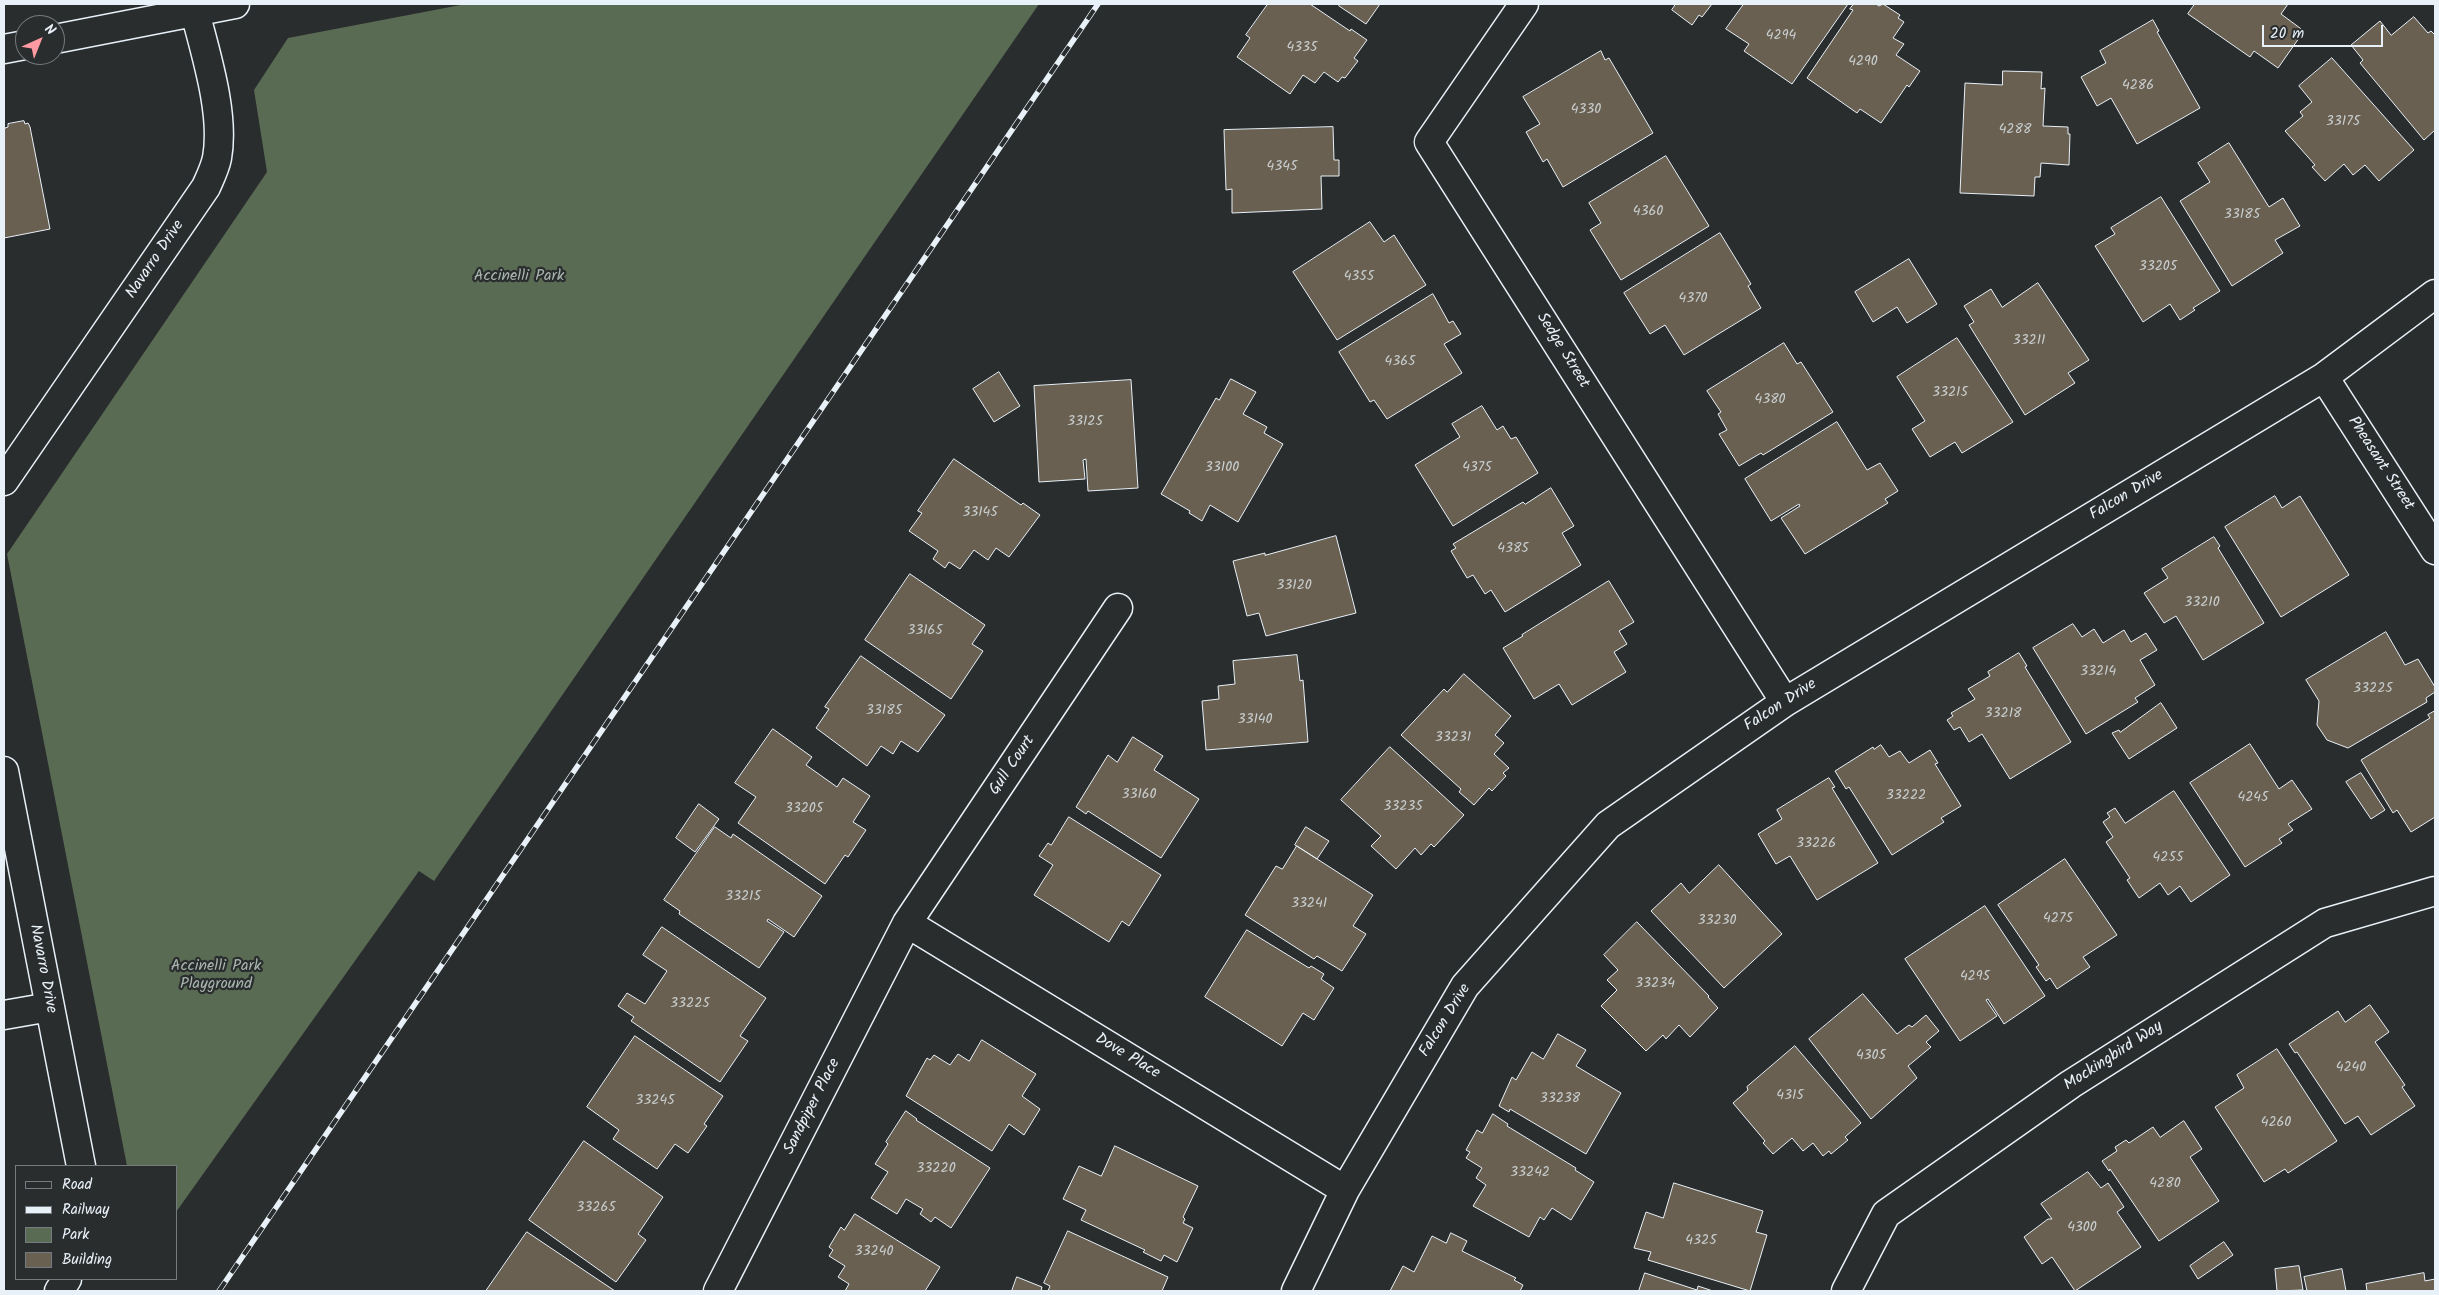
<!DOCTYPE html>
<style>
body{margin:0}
#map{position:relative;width:2439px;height:1295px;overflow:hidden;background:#2a2d2e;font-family:Kalam,sans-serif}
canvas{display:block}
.frame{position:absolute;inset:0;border:5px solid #e8f1f8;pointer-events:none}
.legend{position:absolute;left:15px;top:1165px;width:162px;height:115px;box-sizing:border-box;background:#2a2d2e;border:1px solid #767b7f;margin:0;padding:6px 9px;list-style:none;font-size:15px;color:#e8f1f8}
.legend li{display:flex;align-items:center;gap:10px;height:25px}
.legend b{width:25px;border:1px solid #767b7f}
.north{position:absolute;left:15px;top:15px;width:50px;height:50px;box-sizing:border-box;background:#2a2d2e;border:1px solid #767b7f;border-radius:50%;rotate:44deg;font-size:14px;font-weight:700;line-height:20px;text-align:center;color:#e8f1f8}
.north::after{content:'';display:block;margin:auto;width:18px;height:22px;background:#ff9aa2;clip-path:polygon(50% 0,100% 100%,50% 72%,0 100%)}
.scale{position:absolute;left:2262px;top:25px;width:121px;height:22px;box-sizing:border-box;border:2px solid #e8f1f8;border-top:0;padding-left:6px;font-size:15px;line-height:18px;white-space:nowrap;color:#e8f1f8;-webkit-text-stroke:4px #2a2d2e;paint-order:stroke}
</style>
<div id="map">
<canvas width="2439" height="1295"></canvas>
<div class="frame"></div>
<ul class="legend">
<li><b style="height:6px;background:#2a2d2e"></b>Road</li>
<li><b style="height:6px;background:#e8f1f8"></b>Railway</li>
<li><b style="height:14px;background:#5a6b54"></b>Park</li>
<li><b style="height:14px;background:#696051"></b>Building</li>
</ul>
<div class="north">N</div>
<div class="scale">20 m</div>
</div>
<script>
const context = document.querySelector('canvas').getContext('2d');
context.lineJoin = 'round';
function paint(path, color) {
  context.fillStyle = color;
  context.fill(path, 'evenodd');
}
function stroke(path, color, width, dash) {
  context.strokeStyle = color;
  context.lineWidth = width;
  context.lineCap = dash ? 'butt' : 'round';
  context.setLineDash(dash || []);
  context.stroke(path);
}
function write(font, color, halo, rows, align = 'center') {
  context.font = font + ' Kalam,sans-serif';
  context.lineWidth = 4.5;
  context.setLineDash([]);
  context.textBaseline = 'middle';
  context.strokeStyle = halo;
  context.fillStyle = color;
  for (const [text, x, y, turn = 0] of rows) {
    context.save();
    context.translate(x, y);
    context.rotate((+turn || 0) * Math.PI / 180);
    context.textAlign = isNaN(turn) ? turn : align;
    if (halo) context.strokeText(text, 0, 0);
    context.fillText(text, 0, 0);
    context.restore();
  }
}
const green = new Path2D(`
 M466 4H1039L434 881 419 871 176 1212V1166H127L7 554 267 172 254 90 288 38Z`);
const building = new Path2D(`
 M1268 4H1310L1350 31 1351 29 1367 40 1354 58 1358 61 1345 78 1342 77 1338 82 1324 72 1315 83 1303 75 1290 94 1237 57 1250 38 1246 35Z
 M1340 4H1380L1366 24 1339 6Z
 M1676 4H1712L1702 17 1699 15 1692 25 1672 10Z
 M1744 4H1848L1792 84 1744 51 1749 44 1726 29Z
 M1854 4H1876L1879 6 1883 4 1900 15 1898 18 1904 22 1893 38 1904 44 1896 55 1920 71 1909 87 1907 85 1881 123 1860 109 1857 113 1807 78 1853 10 1850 9Z
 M2195 4H2288L2281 14 2304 31 2278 68 2254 51 2250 57 2188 14Z
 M2414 17 2428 33 2431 31 2435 35V130L2424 140 2360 63 2363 60 2351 45 2380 21 2391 35Z
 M2153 20 2159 31 2157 32 2200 108 2137 144 2111 98 2097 106 2081 77 2106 63 2100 51Z
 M1601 51 1605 60 1609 58 1653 133 1563 187 1547 159 1543 162 1526 132 1540 124 1523 97Z
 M2332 58 2414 150 2379 181 2365 165 2353 175 2344 164 2325 181 2312 167 2315 165 2285 131 2303 116 2300 112 2312 102 2299 86Z
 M2003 71 2042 72 2041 89 2045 88 2043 126 2068 127V134H2070L2069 165 2041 163 2040 177H2035L2034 196 1960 193 1965 83 2002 85Z
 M24 121 25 124 28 123 30 127 50 229 4 238V131L5 128 8 127V124Z
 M1333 127 1334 160H1339V176H1321L1322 209 1232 213V189L1226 190 1224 130Z
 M2229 143 2269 207 2283 198 2300 226 2275 240 2283 253 2232 286 2180 201 2210 182 2198 163Z
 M1666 156 1709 226 1621 280 1590 230 1601 223 1589 203Z
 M2161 197 2220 291 2193 308 2195 310 2180 320 2170 304 2143 322 2095 246 2115 234 2111 228Z
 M1370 222 1384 242 1394 235 1426 285 1337 340 1293 272Z
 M1720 233 1751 284 1748 286 1761 308 1684 355 1665 325 1650 334 1624 293Z
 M1909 259 1937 304 1907 323 1897 307 1873 322 1855 292Z
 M2038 283 2089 360 2068 373 2075 383 2025 415 1969 325 1974 322 1964 306 1991 289 2002 307Z
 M1433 294 1449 323 1453 321 1461 334 1444 344 1462 373 1387 419 1374 400 1370 402 1339 352Z
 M1957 338 2013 422 1962 453 1955 442 1930 457 1912 429 1925 421 1897 377Z
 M1784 343 1797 364 1801 362 1833 412 1763 455 1761 453 1739 466 1719 434 1727 430 1718 414 1721 412 1707 391Z
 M999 372 1020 406 994 422 973 389Z
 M1231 379 1256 392 1243 414 1267 427 1264 433 1283 444 1238 522 1210 505 1202 521 1189 513 1190 511 1161 494 1216 398 1219 400Z
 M1131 380 1138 488 1088 491 1086 459 1083 460 1085 479 1039 482 1034 386Z
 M1482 406 1497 430 1503 426 1511 439 1516 437 1538 473 1453 526 1415 465 1460 437 1452 424Z
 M1837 422 1867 470 1880 463 1898 491 1885 499 1888 503 1805 554 1781 518 1800 506 1799 504 1771 521 1745 479Z
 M954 459 1021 505 1023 503 1040 515 1009 557 996 548 988 560 974 550 960 569 949 562 945 568 933 559 938 551 909 531 922 513 918 511Z
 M1551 488 1574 526 1562 533 1581 565 1505 612 1491 590 1485 594 1473 575 1467 578 1451 551 1456 548 1453 544 1523 502 1525 504Z
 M2275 496 2282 508 2300 496 2349 575 2281 617 2225 527Z
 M1336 536 1356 613 1266 636 1259 613 1247 616 1233 561 1265 553V555Z
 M2214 537 2220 546 2218 548 2264 623 2203 660 2176 616 2164 623 2144 593 2168 578 2162 569Z
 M910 574 985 625 972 644 983 651 951 699 865 640Z
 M1609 581 1634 622 1619 631 1627 644 1614 652 1626 672 1572 705 1559 684 1534 699 1503 648 1523 636 1522 635Z
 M2073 624 2082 637 2094 629 2103 643 2124 630 2131 642 2146 633 2157 650 2140 660 2155 685 2135 698 2138 702 2086 734 2033 648Z
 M2386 632 2405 665 2418 659 2435 687V692L2426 698 2427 702 2348 748 2327 740 2317 725 2319 701 2306 680Z
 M2019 653 2027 666 2025 667 2071 742 2010 779 1982 734 1969 742 1960 727 1954 730 1947 720 1953 716 1951 713 1975 699 1968 689 1990 676 1988 672Z
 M1297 655 1300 681 1303 680 1308 742 1206 750 1202 701 1219 699 1218 686 1235 684 1233 661Z
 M861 656 945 715 918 752 901 741 893 754 881 746 867 766 816 728 829 709 825 707Z
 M1464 674 1511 716 1495 735 1504 743 1494 754 1509 768 1503 773 1506 776 1492 791 1489 788 1474 805 1459 792 1461 789 1401 735 1444 689 1447 692Z
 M2161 703 2177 728 2129 759 2112 733 2119 730 2120 732Z
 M2435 711V817L2411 832 2397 810 2393 813 2361 760 2430 718 2428 715Z
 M773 729 812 757 806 765 837 787 843 778 870 796 853 822 866 830 848 857 845 855 825 884 738 823 756 797 735 783Z
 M1133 737 1163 756 1154 770 1199 799 1161 858 1088 811 1086 814 1076 807 1108 755 1117 762Z
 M2250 744 2279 789 2292 780 2312 809 2288 824 2293 830 2279 839 2282 843 2245 867 2190 783Z
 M1881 745 1889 757 1900 751 1909 763 1930 750 1938 763 1935 764 1961 806 1941 818 1944 822 1892 855 1849 787 1846 789 1835 771 1873 747 1874 749Z
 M1390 747 1464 815 1434 847 1431 844 1421 855 1415 848 1396 869 1371 846 1381 836 1341 800Z
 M2361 773 2385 810 2371 819 2346 782Z
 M1829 778 1835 787 1832 788 1878 863 1817 900 1790 856 1776 864 1758 834 1782 819 1777 810Z
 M2174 791 2230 875 2191 902 2180 886 2168 895 2160 883 2139 898 2127 880 2130 878 2106 842 2113 837 2103 822 2110 817 2107 813 2115 808 2125 823Z
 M699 804 719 819 695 852 676 838Z
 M1069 817 1161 875 1129 926 1122 921 1109 942 1034 895 1053 865 1039 856 1048 843 1051 845Z
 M715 827 731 838 733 834 822 896 794 937 768 919 767 921 784 932 759 968 679 914 680 911 664 900Z
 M1306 827 1329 841 1317 859 1295 845Z
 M1297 846 1373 895 1353 926 1366 934 1342 971 1317 956 1314 959 1245 915 1276 866 1282 869Z
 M2065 859 2117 935 2083 957 2090 967 2057 989 2050 978 2046 981 2036 967 2039 965 1998 905Z
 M1719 865 1782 934 1724 988 1651 911 1681 883 1689 893Z
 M1985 906 2045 996 2004 1024 1988 999 1986 1000 1997 1016 1960 1041 1905 959Z
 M1637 922 1709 996 1708 997 1718 1008 1690 1037 1679 1025 1666 1039 1663 1035 1646 1051 1601 1006 1617 990 1607 980 1618 970 1604 955Z
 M662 927 766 998 740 1036 748 1041 720 1082 631 1021 634 1017 618 1006 627 993 645 1004 667 971 643 955Z
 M1247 930 1309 968 1311 966 1324 974 1321 979 1334 988 1314 1020 1303 1013 1282 1046 1205 997Z
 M1863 994 1897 1034 1909 1025 1912 1027 1926 1015 1939 1031 1926 1042 1931 1047 1908 1066 1917 1078 1871 1119 1809 1039Z
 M2370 1005 2389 1032 2375 1042 2405 1085 2402 1087 2415 1106 2371 1135 2358 1116 2345 1124 2297 1052 2295 1053 2289 1044 2338 1011 2345 1022Z
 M1558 1034 1586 1050 1576 1066 1621 1093 1586 1154 1510 1109 1509 1112 1499 1106 1512 1077 1516 1080 1532 1052 1543 1059Z
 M635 1036 723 1096 704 1124 707 1126 688 1153 675 1144 657 1169 613 1139 619 1130 587 1107Z
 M982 1040 1036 1074 1022 1096 1040 1109 1024 1135 1009 1124 992 1151 906 1096 927 1058 930 1060 934 1055 950 1065 958 1054 969 1061Z
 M1795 1046 1861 1123 1845 1137 1848 1140 1831 1154 1829 1151 1823 1156 1813 1143 1803 1151 1792 1138 1773 1154 1763 1143 1765 1141 1733 1103 1748 1090 1747 1087Z
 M2277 1049 2337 1141 2288 1173 2285 1169 2264 1182 2215 1107 2244 1088 2237 1075Z
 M906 1111 917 1119 916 1120 990 1168 951 1228 935 1217 931 1222 920 1214 923 1209 906 1199 897 1214 871 1198 888 1172 875 1164 888 1144 886 1142Z
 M1493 1114 1508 1124 1507 1126 1576 1168 1575 1170 1594 1182 1571 1220 1552 1208 1544 1220 1540 1217 1529 1237 1473 1206 1486 1185 1476 1178 1482 1168 1466 1158 1470 1152 1466 1150 1477 1130 1482 1133Z
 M2184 1121 2202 1149 2190 1157 2219 1201 2159 1241 2110 1169 2109 1171 2102 1161 2117 1151 2115 1147 2126 1140 2129 1143 2153 1127 2160 1137Z
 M584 1141 663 1197 638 1234 646 1240 616 1282 529 1220Z
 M1115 1146 1198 1186 1183 1217 1185 1219 1183 1223 1193 1228 1177 1262 1164 1255 1161 1261 1143 1252 1145 1250 1081 1220 1086 1210 1063 1199 1079 1166 1101 1176Z
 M2088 1172 2101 1188 2108 1183 2124 1207 2117 1212 2141 1247 2075 1291 2052 1257 2042 1264 2024 1237 2048 1219H2052L2041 1204Z
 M1674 1183 1763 1211 1756 1232 1767 1235 1750 1291 1648 1260 1651 1252 1634 1248 1646 1212 1663 1218Z
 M855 1214 940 1267 925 1291H845L849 1284 838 1277 845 1266 829 1256 833 1250 829 1247 841 1227 844 1230Z
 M1068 1231 1168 1277 1162 1291H1048L1050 1286 1044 1283Z
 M527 1232 615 1291H486Z
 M1451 1233 1467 1241 1462 1251 1516 1278 1514 1280 1523 1285 1520 1291H1390L1403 1266 1414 1272 1432 1236 1446 1243Z
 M2224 1242 2233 1255 2198 1279 2190 1266Z
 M2299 1266 2303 1290 2277 1291 2275 1269Z
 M2342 1269 2346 1291H2307L2304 1277Z
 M1645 1273 1697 1290 1698 1286 1713 1291H1639Z
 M2424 1273 2425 1281 2435 1279V1291H2367L2366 1284Z
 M1017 1277 1042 1287 1041 1291H1012Z`);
const minor = new Path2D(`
 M1524 4 1429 142 1785 702
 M55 39 235 4
 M4 49 25 45
 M2324 377 2435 550
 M4 481 206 187C210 178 215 168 217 158 225 114 206 55 195 12
 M4 771 81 1166
 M907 923 1345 1190
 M4 1015 50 1007
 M59 1291 67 1279
 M718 1291 907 923 1118 608
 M1296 1291 1345 1190 1465 986 1608 825 1785 702 2324 377 2435 294
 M1846 1291 1886 1214 2071 1084 2325 923 2435 891`);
const rail = new Path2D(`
 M219 1291 1098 4`);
const numberNames = [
 ["4294",1781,37],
 ["4335",1302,49],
 ["4290",1863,63],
 ["4286",2138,87],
 ["4330",1586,111],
 ["33175",2343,123],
 ["4288",2015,131],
 ["4345",1282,168],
 ["4360",1648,213],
 ["33185",2242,216],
 ["33205",2158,268],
 ["4355",1359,278],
 ["4370",1693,300],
 ["33211",2029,342],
 ["4365",1400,363],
 ["33215",1950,394],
 ["4380",1770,401],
 ["33125",1085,423],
 ["33100",1222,469],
 ["4375",1477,469],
 ["33145",980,514],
 ["4385",1513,550],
 ["33120",1294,587],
 ["33210",2202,604],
 ["33165",925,632],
 ["33214",2098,673],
 ["33225",2373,690],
 ["33185",884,712],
 ["33218",2003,715],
 ["33140",1255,721],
 ["33231",1453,739],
 ["33160",1139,796],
 ["33222",1906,797],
 ["4245",2253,799],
 ["33235",1403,808],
 ["33205",804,810],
 ["33226",1816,845],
 ["4255",2168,859],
 ["33215",743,898],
 ["33241",1309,905],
 ["4275",2058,920],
 ["33230",1717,922],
 ["4295",1975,978],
 ["33234",1655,985],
 ["33225",690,1005],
 ["4305",1871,1057],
 ["4240",2351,1069],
 ["4315",1790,1097],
 ["33238",1560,1100],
 ["33245",655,1102],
 ["4260",2276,1124],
 ["33220",936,1170],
 ["33242",1530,1174],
 ["4280",2165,1185],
 ["33265",596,1209],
 ["4300",2082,1229],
 ["4325",1701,1242],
 ["33240",874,1253]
];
const streetNames = [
 ["Navarro Drive",156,260,-56],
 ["Sedge Street",1562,351,58],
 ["Pheasant Street",2380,464,57],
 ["Falcon Drive",2127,496,-31],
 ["Falcon Drive",1781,706,-33],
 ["Gull Court",1013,766,-56],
 ["Navarro Drive",42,969,79],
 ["Falcon Drive",1446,1021,-58],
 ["Dove Place",1127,1057,31],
 ["Mockingbird Way",2114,1057,-33],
 ["Sandpiper Place",813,1107,-63]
];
const parkNames = [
 ["Accinelli Park",519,277],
 ["Accinelli Park",216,967],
 ["Playground",216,985]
];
paint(green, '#5a6b54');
paint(building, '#696051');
stroke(building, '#e8f1f8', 1);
stroke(minor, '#e8f1f8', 31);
stroke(minor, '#2a2d2e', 28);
stroke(rail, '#e8f1f8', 5.5);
stroke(rail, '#2a2d2e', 4, [11]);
write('14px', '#c8cdce', null, numberNames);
write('16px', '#e8f1f8', '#2a2d2e', streetNames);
write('16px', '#a8b5ae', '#2a2d2e', parkNames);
</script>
